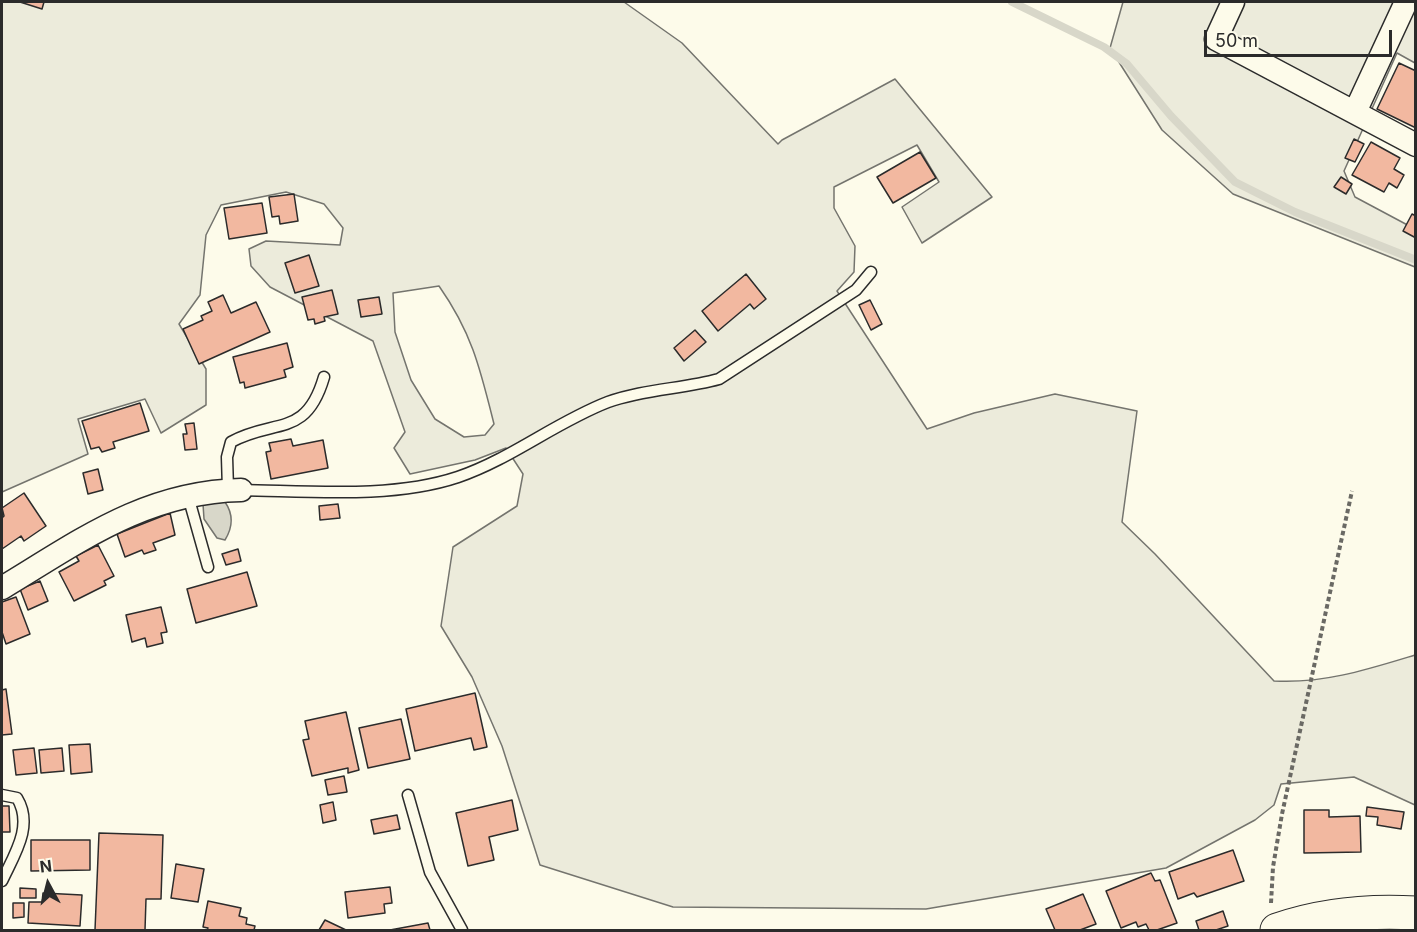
<!DOCTYPE html>
<style>
body{margin:0}
#map{position:relative;width:1417px;height:932px;overflow:hidden;background:#fdfbea;font-family:Inter,sans-serif}
canvas{display:block}
.frame{position:absolute;inset:0;border:3px solid #2b2b2b;pointer-events:none}
.north{position:absolute;left:18px;top:854px;width:60px;height:60px;-webkit-text-stroke:4px #fdfbea;paint-order:stroke;rotate:353deg;font-size:16px;font-weight:700;line-height:24px;text-align:center;color:#2b2b2b}
.north::after{content:'';display:block;margin:auto;width:21px;height:27px;background:#2b2b2b;clip-path:polygon(50% 0,100% 100%,50% 72%,0 100%)}
.scale{position:absolute;left:1204px;top:30px;width:188px;height:27px;box-sizing:border-box;border:3px solid #2b2b2b;border-top:0;padding-left:8px;font-size:18px;line-height:21px;white-space:nowrap;color:#2b2b2b;-webkit-text-stroke:4px #fdfbea;paint-order:stroke}
</style>
<div id="map">
<canvas width="1417" height="932"></canvas>
<div class="frame"></div>
<div class="north">N</div>
<div class="scale">50 m</div>
</div>
<script>
const context = document.querySelector('canvas').getContext('2d');
context.lineJoin = 'round';
function paint(path, color) {
  context.fillStyle = color;
  context.fill(path, 'evenodd');
}
function stroke(path, color, width, dash) {
  context.strokeStyle = color;
  context.lineWidth = width;
  context.lineCap = dash ? 'butt' : 'round';
  context.setLineDash(dash || []);
  context.stroke(path);
}
const green = new Path2D(`
 M2 2H624L682 43 778 144 782 140 895 79 992 197 922 243 902 207 939 182 917 145 834 187V208L855 246 854 272 837 291 927 429 974 413 1055 394 1137 411 1122 522 1155 554 1274 681C1323 684 1369 669 1415 655V805L1354 777 1281 784 1274 805 1255 820 1166 868 926 909 673 907 540 865 502 746 472 677 441 626 453 547 517 506 523 474 506 448 475 460 410 474 394 448 405 432 373 341 270 287 251 266 249 249 266 241 340 245 343 228 324 204 286 192 221 205 206 235 200 295 179 324 206 369V405L161 433 145 399 78 419 88 454 2 492ZM439 286C472 333 480 368 494 424L485 435 464 437 435 419 411 380 395 332 393 293Z
 M1123 2H1415V63L1397 53 1344 171 1355 197 1415 229V267L1233 194 1162 130 1110 48Z`);
const water = new Path2D(`
 M225 502C234 515 233 527 225 540L217 538 204 519 203 504Z`);
const stream = new Path2D(`
 M1012 2 1104 47 1127 64 1171 116 1235 182 1295 212 1416 260`);
const building = new Path2D(`
 M20 2H44L42 9Z
 M1399 63 1416 71V128L1377 109Z
 M1354 139 1364 144 1355 162 1345 158Z
 M1371 142 1400 158 1394 169 1404 175 1397 188 1389 183 1384 192 1352 175Z
 M920 152 936 178 893 203 877 177Z
 M1341 177 1352 184 1346 194 1334 187Z
 M294 194 298 221 280 224 279 216 272 217 269 197Z
 M262 203 267 233 229 239 224 208Z
 M1412 214 1416 216V238L1403 231Z
 M309 255 319 286 295 293 285 263Z
 M746 274 766 299 754 309 750 304 718 331 702 311Z
 M332 290 338 314 324 317 325 321 315 324 314 319 308 320 302 297Z
 M223 295 231 313 256 302 270 332 199 364 183 329 203 320 201 316 212 311 208 302Z
 M379 297 382 314 361 317 358 300Z
 M870 300 882 324 871 330 859 305Z
 M695 330 706 342 684 361 674 348Z
 M287 343 293 367 284 370 286 377 245 388 244 382 240 383 233 357Z
 M140 403 149 431 113 442 115 448 102 452 99 447 91 449 82 421Z
 M194 423 197 449 185 450 183 434H187L185 424Z
 M291 439 293 446 323 440 328 468 271 479 266 452 271 451 269 443Z
 M98 469 103 490 88 494 83 473Z
 M24 493 46 526 24 541 21 536 2 549V518L4 516 2 508Z
 M338 504 340 518 320 520 319 506Z
 M170 513 175 535 153 543 156 550 144 554 142 550 125 557 117 534Z
 M98 545 114 576 104 581 106 585 74 601 59 572 79 561 76 556Z
 M238 549 241 561 226 565 222 554Z
 M247 572 257 606 196 623 187 589Z
 M40 581 48 601 28 610 20 589Z
 M16 597 30 634 6 644 2 632V602Z
 M161 607 167 632 161 633 163 643 147 647 145 638 132 642 126 615Z
 M6 689 12 734 2 735V690Z
 M475 693 487 747 474 750 471 738 415 751 406 709Z
 M346 712 359 770 348 773V768L312 776 303 740 309 739 305 721Z
 M401 719 410 759 368 768 359 728Z
 M90 744 92 772 71 774 69 745Z
 M34 748 37 773 16 775 13 750Z
 M62 748 64 771 41 773 39 750Z
 M344 776 347 792 328 795 325 780Z
 M512 800 518 830 489 837 494 860 468 866 456 813Z
 M333 802 336 820 323 823 320 805Z
 M2 806H9L10 832H2Z
 M1367 807 1404 812 1401 829 1377 825 1378 817 1366 816Z
 M1304 810H1329V817L1360 816 1361 852 1304 853Z
 M397 815 400 829 374 834 371 820Z
 M99 833 163 835 161 899H146L145 930H95Z
 M31 840H90V870L31 871Z
 M1233 850 1244 881 1197 897 1194 893 1178 899 1169 872Z
 M176 864 204 869 198 902 171 898Z
 M1151 873 1155 881 1160 880 1177 923 1157 930H1149L1146 924 1138 927 1136 922 1121 928 1106 891Z
 M390 887 392 903 384 904 385 913 348 918 345 892Z
 M20 888 36 889V898H20Z
 M43 893 82 895 80 926 28 923 29 902H42Z
 M1083 894 1096 924 1080 930H1055L1046 909Z
 M208 901 241 908 239 916 247 918 246 924 255 926 254 930H207L208 928 203 927Z
 M13 903H24V917L13 918Z
 M1223 911 1228 926 1216 930H1199L1196 921Z
 M325 920 346 930H319Z
 M428 923 430 930H390Z`);
const path = new Path2D(`
 M1271 903 1273 867 1282 814 1352 491`);
const lane = new Path2D(`
 M228 490 227 457 231 442C274 418 306 439 324 377
 M241 490C309 491 392 499 458 477 511 459 556 422 608 402 644 389 683 389 719 379L856 290 871 272
 M188 496 208 567
 M2 795 17 798C34 826 14 855 2 881
 M408 795 430 872 462 930`);
const street = new Path2D(`
 M1233 2 1216 39 1416 145
 M1355 112 1406 2
 M2 588C80 541 145 492 241 490`);
const primary = new Path2D(`
 M1277 930C1323 914 1367 910 1416 913`);
paint(green, '#ecebdb');
stroke(green, '#74746e', 1.5);
paint(water, '#d8d7c9');
stroke(water, '#74746e', 1.5);
stroke(stream, '#d8d7c9', 8);
paint(building, '#f2b8a0');
stroke(building, '#2b2b2b', 1.5);
stroke(lane, '#2b2b2b', 13);
stroke(street, '#2b2b2b', 25);
stroke(primary, '#2b2b2b', 35);
stroke(path, '#6a6964', 4, [4.5, 3]);
stroke(lane, '#fdfbea', 10);
stroke(street, '#fdfbea', 22);
stroke(primary, '#fdfbea', 33);
</script>
